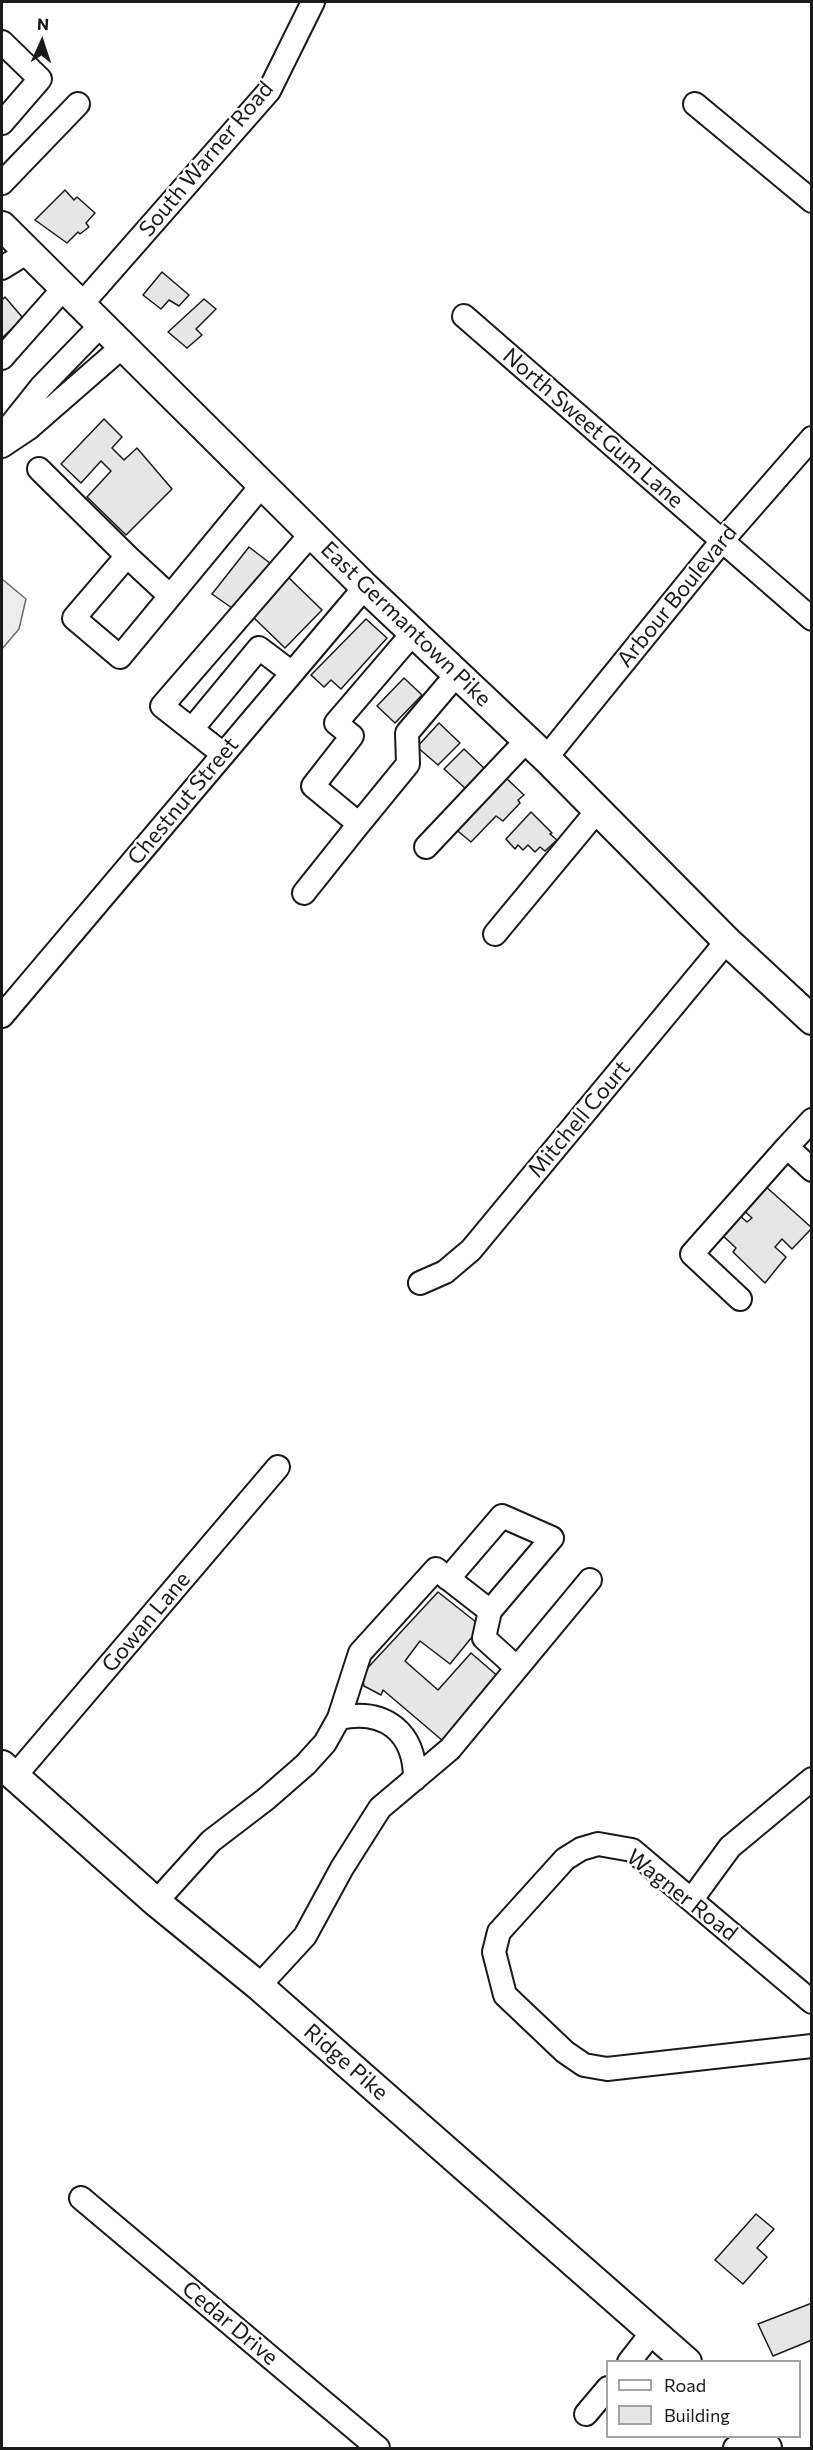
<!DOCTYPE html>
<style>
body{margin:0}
#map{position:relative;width:813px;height:2450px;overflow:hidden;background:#fff;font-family:Commissioner,sans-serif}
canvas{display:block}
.frame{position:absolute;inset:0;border:3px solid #1a1a1a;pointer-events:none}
.legend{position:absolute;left:606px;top:2360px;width:195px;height:78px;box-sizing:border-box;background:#fff;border:2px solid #a3a3a3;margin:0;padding:8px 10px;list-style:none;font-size:18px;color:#1a1a1a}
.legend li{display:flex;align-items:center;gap:12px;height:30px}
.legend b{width:30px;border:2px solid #a3a3a3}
.north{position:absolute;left:12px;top:12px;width:60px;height:60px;-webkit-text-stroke:4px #fff;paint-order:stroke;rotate:3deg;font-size:16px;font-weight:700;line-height:24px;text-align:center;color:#1a1a1a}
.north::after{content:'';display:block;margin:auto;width:21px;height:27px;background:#1a1a1a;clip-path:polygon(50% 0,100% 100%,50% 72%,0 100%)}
</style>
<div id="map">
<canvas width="813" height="2450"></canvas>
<div class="frame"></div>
<ul class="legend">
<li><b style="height:8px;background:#fff"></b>Road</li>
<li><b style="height:16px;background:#e6e6e6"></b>Building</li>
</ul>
<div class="north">N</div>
</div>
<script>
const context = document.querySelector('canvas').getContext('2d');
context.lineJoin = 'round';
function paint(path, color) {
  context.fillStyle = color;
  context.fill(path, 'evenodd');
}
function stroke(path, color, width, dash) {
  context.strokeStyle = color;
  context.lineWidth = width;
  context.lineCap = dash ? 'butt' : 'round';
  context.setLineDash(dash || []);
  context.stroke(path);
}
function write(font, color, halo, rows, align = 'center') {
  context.font = font + ' Commissioner,sans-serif';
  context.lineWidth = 4.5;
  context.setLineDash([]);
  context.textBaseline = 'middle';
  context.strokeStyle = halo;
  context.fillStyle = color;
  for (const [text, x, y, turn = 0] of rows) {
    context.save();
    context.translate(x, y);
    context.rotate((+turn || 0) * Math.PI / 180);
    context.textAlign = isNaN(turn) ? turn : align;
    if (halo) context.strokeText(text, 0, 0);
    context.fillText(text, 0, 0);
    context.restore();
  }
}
const parking = new Path2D(`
 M2 579 26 599 19 629 2 649Z`);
const building = new Path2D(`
 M65 190 74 200 77 197 95 213 86 223 89 227 80 234 78 232 67 243 35 220Z
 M162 272 189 295 179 306 169 300 161 309 143 295Z
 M5 297 23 318 2 338V300Z
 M204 299 216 309 196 329 202 335 187 348 168 332Z
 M104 419 122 437 112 448 124 460 137 448 172 489 126 535 87 497 111 471 101 461 81 483 61 464Z
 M249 547 275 567 239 613 212 594Z
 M288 577 322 610 285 648 253 617Z
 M366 619 387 638 341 689 331 680 324 687 311 675Z
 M404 678 422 695 395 723 377 706Z
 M439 723 460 743 438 765 417 747Z
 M464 749 485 769 466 789 444 769Z
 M505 777 524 795 518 800 520 803 503 821 496 816 471 842 453 827Z
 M531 812 552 833 550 834 557 840 545 851 540 847 535 852 528 845 523 850 518 845 515 849 506 839Z
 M764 1185 812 1228 792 1249 782 1239 775 1247 786 1257 765 1283 733 1252 736 1248 721 1234 740 1216 747 1222 752 1218 741 1208Z
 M438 1592 481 1626 450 1664 420 1641 405 1661 438 1690 471 1653 500 1678 443 1741 383 1690 381 1695 364 1686 362 1674Z
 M756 2214 774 2229 757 2248 767 2257 743 2284 715 2260Z
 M812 2303V2340L773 2356 758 2324Z`);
const minor = new Path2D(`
 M2 42 40 79 2 123
 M695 104 812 201
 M2 183 78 104
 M2 268 28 252
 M81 305 269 91 313 2
 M464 316 812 619
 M2 358 64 288
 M2 436 41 387 101 325
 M2 446 29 428 122 347
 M39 469 127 556 74 618 120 657 262 485
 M127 556 170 596
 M192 729 259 648 292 673
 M223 754 162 706 311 534
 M546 758 722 541 812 438
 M359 824 408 764 407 733 457 674
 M426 847 527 740
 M304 893 359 824 313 786 352 736 336 723 413 633
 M495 934 597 811
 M2 1016 365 587
 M812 1120 787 1147 812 1170
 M420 1283 445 1272 471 1250 727 941
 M740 1299 692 1254 787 1147
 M448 1579 502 1516 552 1538 490 1611 484 1638 517 1668
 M339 1718C385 1708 415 1732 415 1779
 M14 1777 278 1467
 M692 1899 730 1847 812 1779
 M156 1902 211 1841 266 1799 305 1765 325 1743 339 1718 360 1653 436 1569 490 1611
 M259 1986 305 1936 342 1868 380 1808 450 1749 590 1580
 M812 2002 632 1850 598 1844 581 1849 565 1859 499 1932 494 1952 505 1995 565 2052 584 2065 607 2069 812 2046
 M81 2198 378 2448
 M629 2362 654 2330
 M586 2414 608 2388
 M735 2448 750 2436`);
const major = new Path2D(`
 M2 226 365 587 546 758 727 941 812 1020
 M2 1765 156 1902 259 1986 687 2362
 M757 2436 767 2448`);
const streetNames = [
 ["South Warner Road",206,159,-50],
 ["North Sweet Gum Lane",593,428,41],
 ["Arbour Boulevard",677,596,-51],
 ["East Germantown Pike",406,624,44],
 ["Chestnut Street",183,801,-50],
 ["Mitchell Court",579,1119,-50],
 ["Gowan Lane",146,1622,-50],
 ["Wagner Road",682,1895,38],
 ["Ridge Pike",346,2062,41],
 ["Cedar Drive",230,2323,40]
];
paint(parking, '#ededed');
stroke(parking, '#6a6a6a', 1.5);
paint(building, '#e6e6e6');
stroke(building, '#1a1a1a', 1.5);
stroke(minor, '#1a1a1a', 26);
stroke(major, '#1a1a1a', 32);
stroke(minor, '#fff', 22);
stroke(major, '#fff', 28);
write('22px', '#1a1a1a', '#fff', streetNames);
</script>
